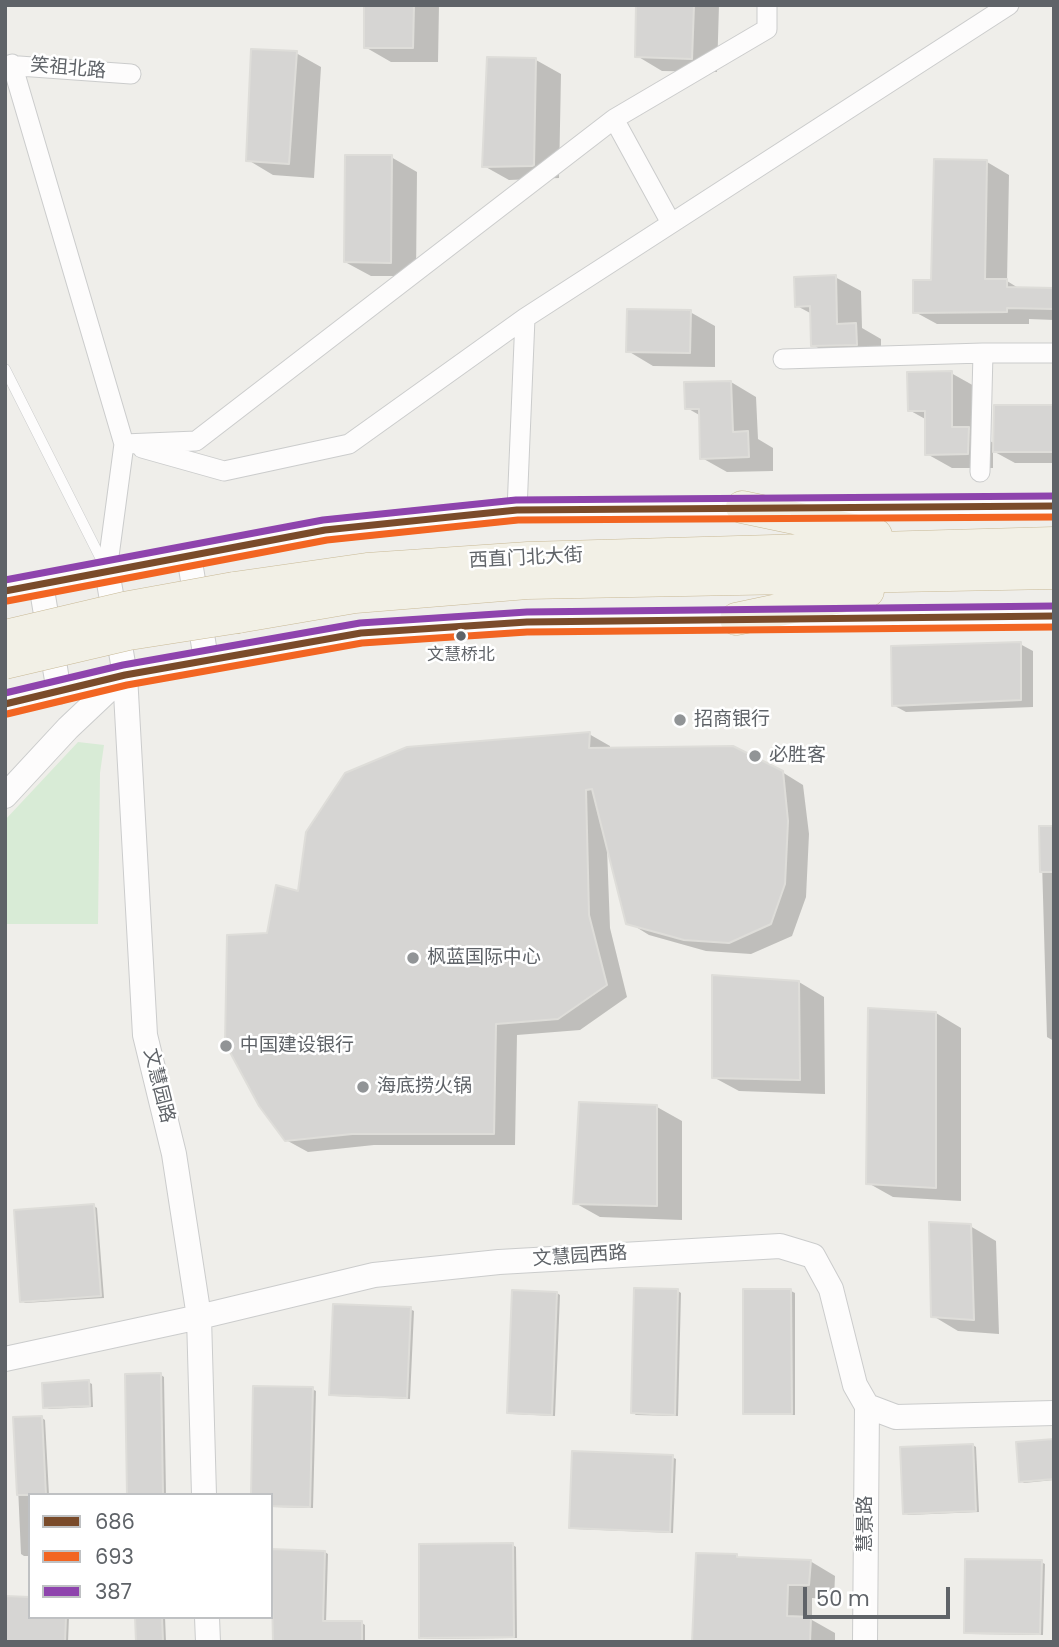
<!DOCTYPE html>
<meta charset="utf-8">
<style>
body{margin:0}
#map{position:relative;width:1059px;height:1647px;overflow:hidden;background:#efeeea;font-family:Poppins,sans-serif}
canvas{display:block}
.frame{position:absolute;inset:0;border:7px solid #5f6368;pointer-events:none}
.legend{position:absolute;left:28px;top:1493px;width:245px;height:126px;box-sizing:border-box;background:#fff;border:2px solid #bfc1c3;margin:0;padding:9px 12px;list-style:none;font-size:21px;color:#5f6368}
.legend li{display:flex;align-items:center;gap:14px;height:35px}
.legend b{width:35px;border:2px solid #bfc1c3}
.scale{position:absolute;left:803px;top:1587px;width:147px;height:32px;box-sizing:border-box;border:4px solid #5f6368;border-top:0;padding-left:9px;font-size:21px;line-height:24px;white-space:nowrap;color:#5f6368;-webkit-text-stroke:5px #fff;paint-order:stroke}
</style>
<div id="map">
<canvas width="1059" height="1647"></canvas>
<div class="frame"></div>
<ul class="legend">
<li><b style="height:9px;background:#7a4b2a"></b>686</li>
<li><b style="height:9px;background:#f26522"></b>693</li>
<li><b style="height:9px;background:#8e44ad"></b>387</li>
</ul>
<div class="scale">50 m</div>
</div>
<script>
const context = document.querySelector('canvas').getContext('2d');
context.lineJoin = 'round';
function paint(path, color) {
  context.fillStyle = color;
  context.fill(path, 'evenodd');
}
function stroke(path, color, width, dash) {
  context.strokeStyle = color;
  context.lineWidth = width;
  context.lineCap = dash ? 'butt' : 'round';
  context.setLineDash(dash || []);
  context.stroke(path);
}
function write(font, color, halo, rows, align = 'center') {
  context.font = font + ' Poppins,"Noto Sans SC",sans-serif';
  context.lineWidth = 5;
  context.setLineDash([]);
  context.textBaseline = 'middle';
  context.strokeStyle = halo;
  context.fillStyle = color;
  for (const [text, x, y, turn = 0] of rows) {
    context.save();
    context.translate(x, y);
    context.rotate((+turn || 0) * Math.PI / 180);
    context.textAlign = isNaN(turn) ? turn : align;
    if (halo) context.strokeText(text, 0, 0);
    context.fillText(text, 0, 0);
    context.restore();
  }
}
const green = new Path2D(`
 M78 742 104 745 100 773 98 924H5V820Z`);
const shadow = new Path2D(`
 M366 5H439L438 62H391L365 47Z
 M638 5H719L717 72 662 71 637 56Z
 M296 53 321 67 314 178 273 175 248 160Z
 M536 60 561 74 559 178 509 180 484 166Z
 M391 157 417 172 416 276H371L345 262Z
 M987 162 1009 175 1007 281 1020 289 1054 290V320L1029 319V324H937L915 312 933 282Z
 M835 277 861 291 862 328 881 339V358L838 359 813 345 812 314 797 306Z
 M690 312 715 326V367L653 366 628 351Z
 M951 373 976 387 977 433 995 444 1054 407V463H1015L993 451V468H952L927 454V420L909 410Z
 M731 382 756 397 758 439 773 448V471L727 472 702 458 701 416 687 408Z
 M1020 644 1033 651V707L906 712 893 705Z
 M589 734 610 746V749L782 772 803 785 809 834 806 897 792 936 751 954 706 951 649 935 628 922 607 848 610 928 627 997 580 1030 517 1035 515 1145H374L308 1152 286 1140 269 935 299 893Z
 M1041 827H1054V1041L1047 1037Z
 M799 982 824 997 825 1094 739 1091 713 1077Z
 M936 1013 961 1028V1201L893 1197 868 1183Z
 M657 1107 682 1121V1220L600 1217 575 1203Z
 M94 1206 97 1208 104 1298 25 1303 22 1301Z
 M970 1226 996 1241 999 1334 958 1331 933 1316Z
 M678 1291 681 1293 678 1416 636 1415 632 1412Z
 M745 1291H791L795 1293V1415H749L745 1413Z
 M557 1293 560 1295 555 1416 512 1414 509 1412Z
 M410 1309 414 1311 410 1399 334 1396 331 1394Z
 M161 1375 164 1377 166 1495H129Z
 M88 1382 92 1384 93 1407 49 1409 45 1407Z
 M312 1389 316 1391 313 1508 271 1507V1495Z
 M42 1418 45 1420 49 1495H30V1556H24L21 1554 15 1419Z
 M1054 1441V1480L1024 1483 1021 1481Z
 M973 1445 976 1447 979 1512 908 1515 904 1513Z
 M672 1457 676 1459 673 1533 574 1529 570 1527Z
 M513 1545 516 1547 517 1638 425 1639 421 1637Z
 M271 1551 325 1552 328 1554 326 1623H362L365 1625V1642H275L271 1600Z
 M737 1556 742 1559 810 1561 835 1576 834 1599 812 1598V1620L835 1633V1642H693Z
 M1041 1562 1045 1564 1043 1635 969 1634 966 1632Z
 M30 1617H69L68 1642H5Z
 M137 1617H165L166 1642H138Z`);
const building = new Path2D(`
 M364 5H414L413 48H364Z
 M636 5H694L692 59 635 57Z
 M251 49 297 51 289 164 246 161Z
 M487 57 536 58 534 165 532 166 482 167Z
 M345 155H392L391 263 344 262Z
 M934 159 987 160 985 279H1007V287L1054 288V309L1007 308V312L913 313V280H931Z
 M836 275 837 324 856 323 857 345 811 346 810 306 795 307 794 277Z
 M627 309 691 310 690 353 626 352Z
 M952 371V427H969L968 454 925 455V411H908L907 372Z
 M731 381 733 432 748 431 749 457 700 459 699 409H685L684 382Z
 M994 405H1054V452H993Z
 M1021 642V700L892 706 891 646Z
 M590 732 589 748 733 746 783 771 788 821 785 884 771 924 729 943 684 940 626 924 592 789 586 790 589 915 607 985 558 1019 496 1024 494 1134H352L285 1141 259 1106 225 1043 227 935 267 933 276 885 298 891 306 832 345 773 407 747Z
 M1039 826H1054V872H1040Z
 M712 975 799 981 800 1080 712 1078Z
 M868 1008 936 1012V1188L866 1184Z
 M579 1102 657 1105V1206L573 1204Z
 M94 1204 101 1296 20 1302 14 1210Z
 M929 1222 971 1224 974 1320 931 1317Z
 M634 1288 678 1289 675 1415 631 1413Z
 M743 1289H791L792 1414H743Z
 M512 1290 557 1292 552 1415 507 1413Z
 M333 1304 411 1307 407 1398 329 1395Z
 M161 1373 163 1495H127L125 1374Z
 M89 1380 90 1406 43 1408 42 1383Z
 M253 1386 313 1387 310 1507 271 1506V1495H251Z
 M42 1416 46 1495H17L13 1417Z
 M1054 1439V1479L1019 1482 1016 1442Z
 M973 1444 976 1511 903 1514 900 1447Z
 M572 1451 673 1455 670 1532 569 1528Z
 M513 1543 514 1637 419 1638V1544Z
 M271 1549 325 1551 323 1621H362V1642H273Z
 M696 1553 737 1554V1557L811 1560 809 1585H788L787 1616 811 1617 810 1642H692Z
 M965 1559 1042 1560 1040 1634 964 1633Z
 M5 1596 30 1597V1617H66L65 1642H5Z
 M135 1617H162L163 1642H136Z`);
const service = new Path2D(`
 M5 369 104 565`);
const minor = new Path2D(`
 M12 64 124 444 107 571
 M5 65 131 74
 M671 223 614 119 767 29V5
 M783 359 983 353
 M124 444 196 441 614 119
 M142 448 224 471 349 444 525 318
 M980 472 983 353H1054
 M517 510 525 318 1009 5`);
const tertiary = new Path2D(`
 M189 556 206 659
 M107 571 125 675 145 1035 174 1154 199 1317 204 1495
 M41 584 59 692
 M5 591 325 530 517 510 1054 506
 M5 704 125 675 361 633 527 622 1054 616
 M5 796 68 728 122 677
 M5 1359 199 1317 374 1275 499 1262 780 1246 813 1256 831 1289 855 1385 867 1406 896 1417 1054 1413
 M207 1617 208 1642
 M865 1642 867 1406`);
const trunk = new Path2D(`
 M742 507 876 535
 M234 588 367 569 528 558 1054 543
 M238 617 355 597 527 583 1054 573
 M736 619 868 591`);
const trunkBridge = new Path2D(`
 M5 636 124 608 234 588
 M5 663 129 634 238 617`);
const bus1 = new Path2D(`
 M5 591 325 530 517 510 1054 506
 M5 704 125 675 361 633 527 622 1054 616`);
const bus2 = new Path2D(`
 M7 601 327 540 518 520 1054 517
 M7 714 127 685 362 643 527 632 1054 627`);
const bus3 = new Path2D(`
 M5 580 323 520 516 500 1054 496
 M5 693 123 665 360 623 527 612 1054 606`);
const markers = [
 [461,636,6,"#5f6368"],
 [680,720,7,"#919496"],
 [755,756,7,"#919496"],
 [413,958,7,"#919496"],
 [226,1046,7,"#919496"],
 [363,1087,7,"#919496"]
];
const busNames = [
 ["文慧桥北",461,656]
];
const streetNames = [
 ["笑祖北路",68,69,5],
 ["西直门北大街",526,559,-3],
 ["文慧园路",158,1086,76],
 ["文慧园西路",580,1257,-4],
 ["慧景路",866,1524,-90]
];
const poiNames = [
 ["招商银行",694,720],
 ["必胜客",769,756],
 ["枫蓝国际中心",427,958],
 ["中国建设银行",240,1046],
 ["海底捞火锅",377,1087]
];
paint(green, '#d8ebd6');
paint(shadow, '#0003');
paint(building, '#d6d5d3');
stroke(building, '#deddd9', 2);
stroke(service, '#cbcccc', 11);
stroke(minor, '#cbcccc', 21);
stroke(tertiary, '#cbcccc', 26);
stroke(trunk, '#c8b996', 33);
stroke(service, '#fdfcfc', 10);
stroke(minor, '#fdfcfc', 19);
stroke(tertiary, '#fdfcfc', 24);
stroke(trunk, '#f2f0e6', 32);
stroke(trunkBridge, '#c8b996', 33, []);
stroke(trunkBridge, '#f2f0e6', 32);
stroke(bus1, '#7a4b2a', 7);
stroke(bus2, '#f26522', 7);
stroke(bus3, '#8e44ad', 7);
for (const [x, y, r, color] of markers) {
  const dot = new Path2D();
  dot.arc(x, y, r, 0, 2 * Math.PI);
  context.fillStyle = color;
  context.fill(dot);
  stroke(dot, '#fff', 2.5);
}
write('17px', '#5f6368', '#fff', busNames);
write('19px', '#5f6368', '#fff', streetNames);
write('19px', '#5f6368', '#fff', poiNames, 'left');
</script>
